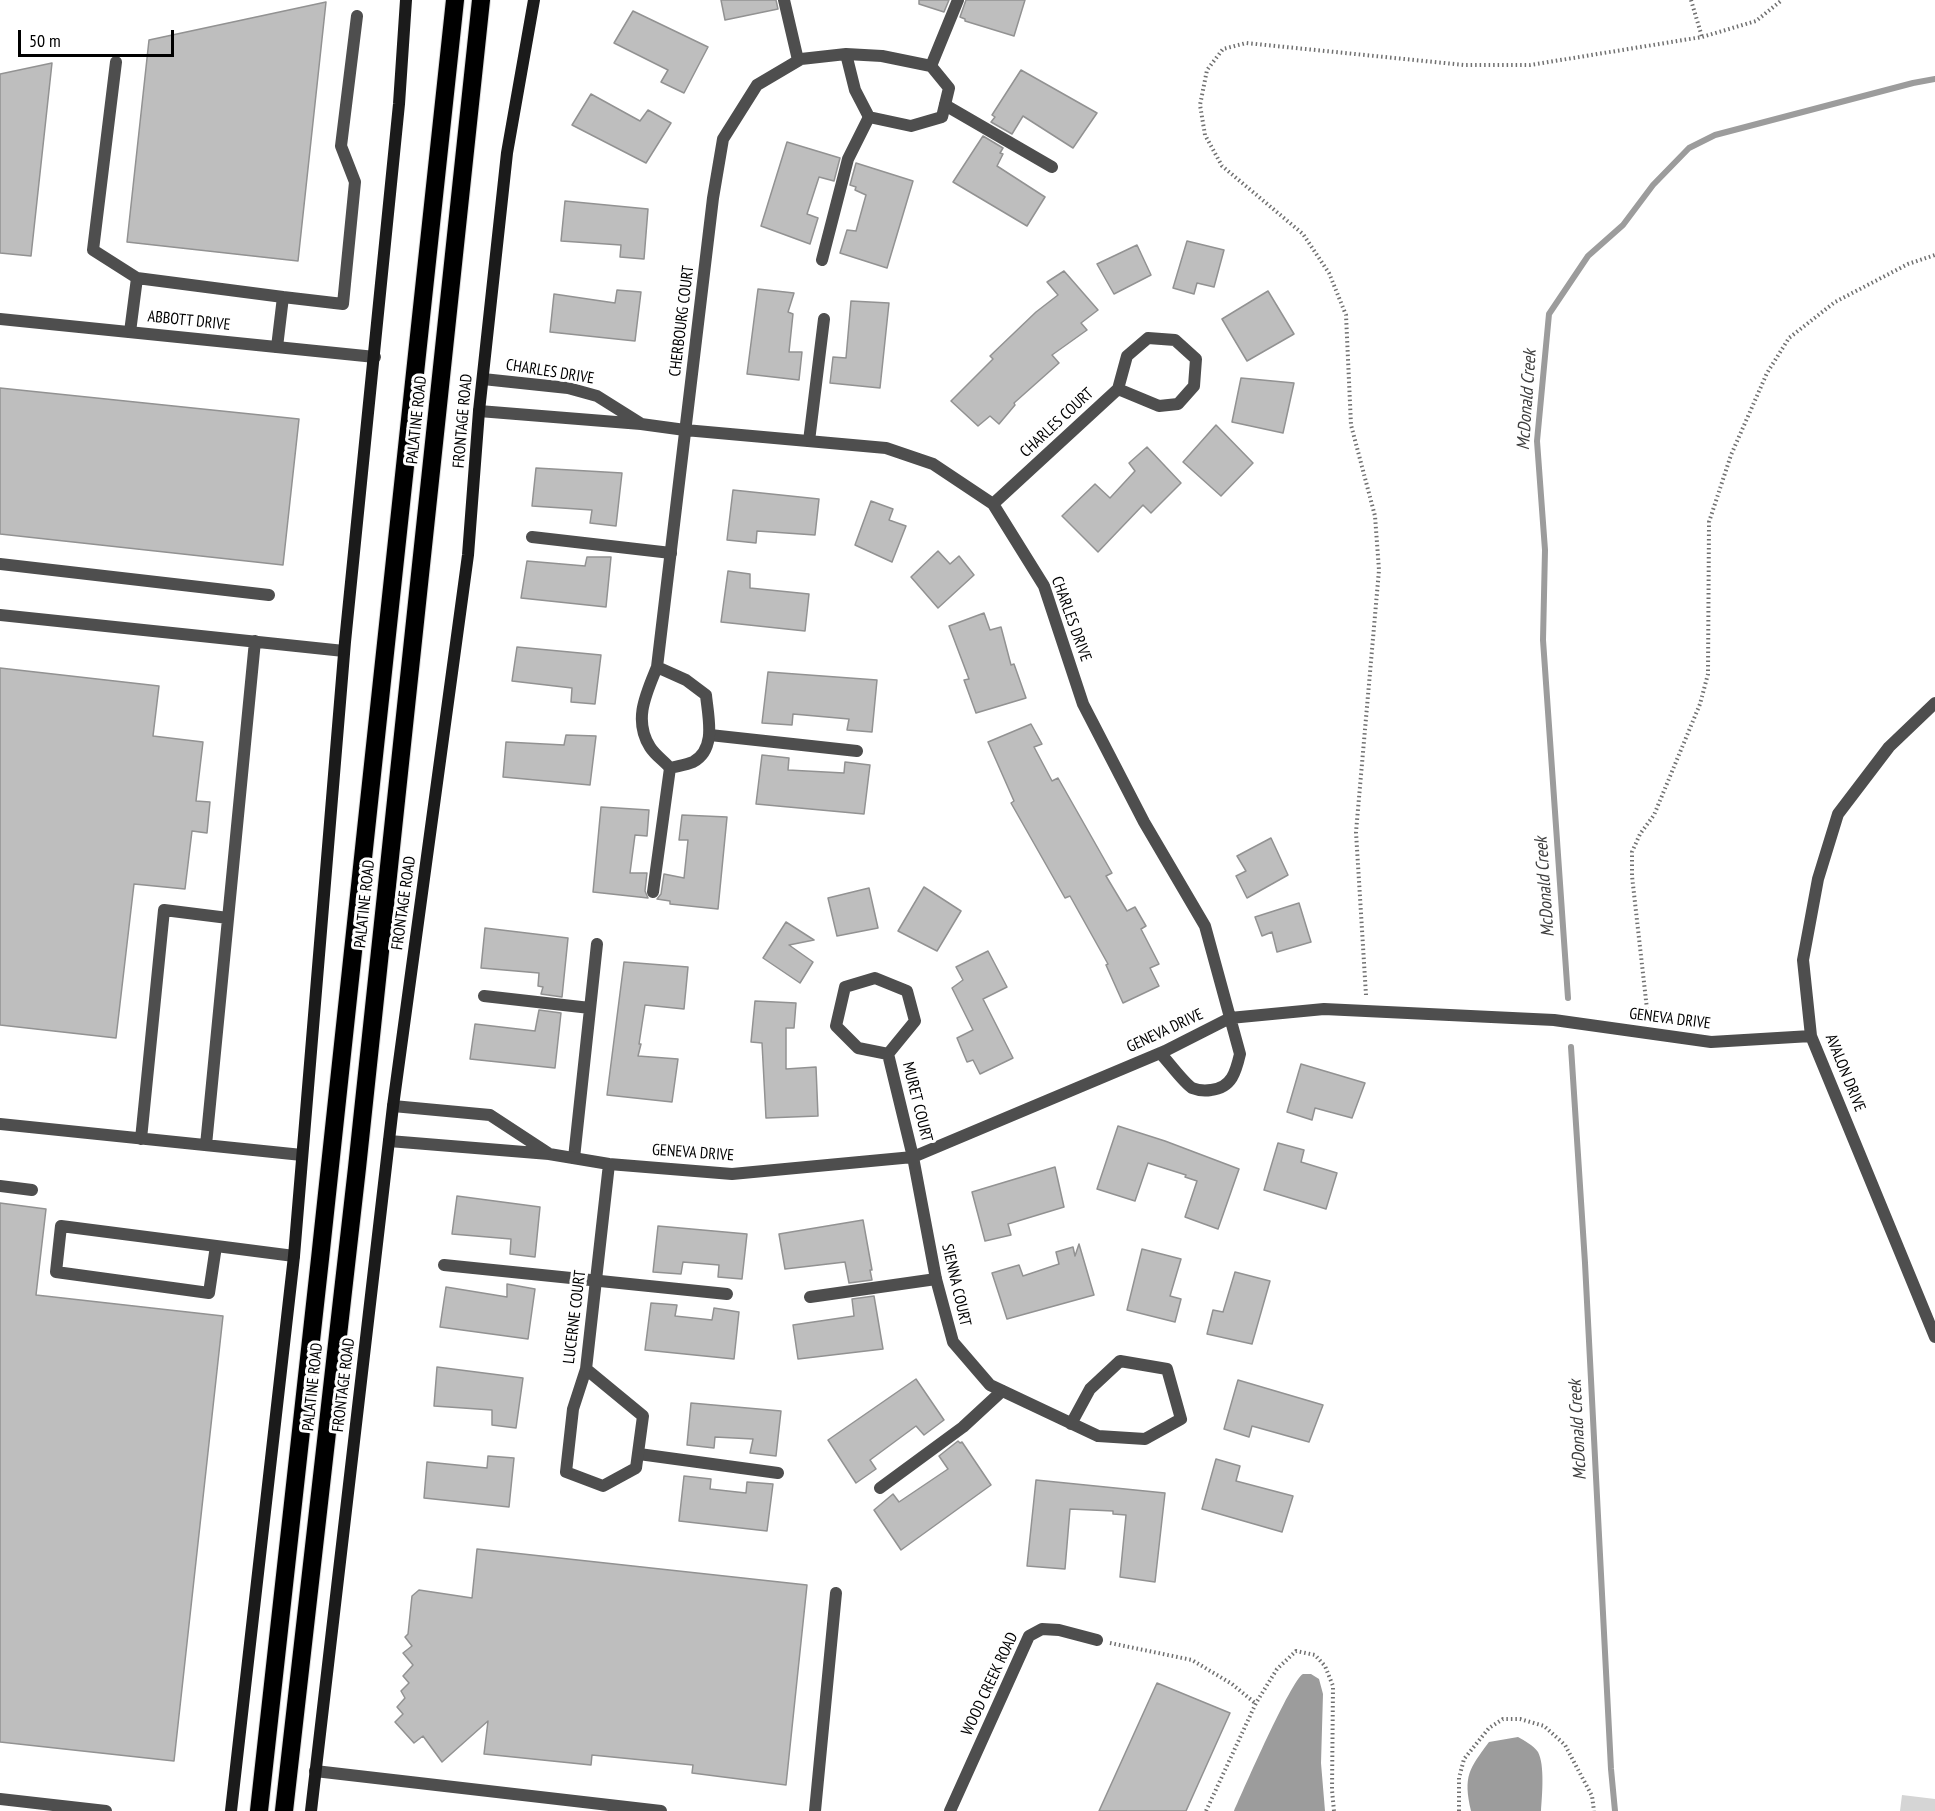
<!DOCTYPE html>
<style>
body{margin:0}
#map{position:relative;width:1935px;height:1811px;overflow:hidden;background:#fff;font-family:"PT Sans Narrow",sans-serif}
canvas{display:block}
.scale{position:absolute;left:18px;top:30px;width:156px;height:27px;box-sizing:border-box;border:3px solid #000;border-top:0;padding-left:8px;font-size:18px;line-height:21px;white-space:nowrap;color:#000;-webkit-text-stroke:4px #fff;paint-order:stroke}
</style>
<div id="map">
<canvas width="1935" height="1811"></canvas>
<div class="scale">50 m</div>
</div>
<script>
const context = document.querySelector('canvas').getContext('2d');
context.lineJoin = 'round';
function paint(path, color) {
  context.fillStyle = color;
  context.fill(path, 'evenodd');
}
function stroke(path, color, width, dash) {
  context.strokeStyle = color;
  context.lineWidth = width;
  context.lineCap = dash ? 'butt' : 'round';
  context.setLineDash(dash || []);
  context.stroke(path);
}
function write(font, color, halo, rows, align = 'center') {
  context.font = font + ' "PT Sans Narrow",sans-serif';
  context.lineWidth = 6;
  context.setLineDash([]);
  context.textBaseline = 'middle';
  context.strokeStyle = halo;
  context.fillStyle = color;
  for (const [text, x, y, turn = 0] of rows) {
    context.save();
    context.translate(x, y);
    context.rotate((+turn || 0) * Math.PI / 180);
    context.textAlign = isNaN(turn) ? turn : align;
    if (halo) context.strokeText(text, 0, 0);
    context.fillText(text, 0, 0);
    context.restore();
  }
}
const green = new Path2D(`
 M1902 1795 1935 1799V1811H1900Z`);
const water = new Path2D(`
 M1303 1674H1311L1319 1679 1323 1694 1321 1763 1325 1811H1234C1243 1791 1291 1680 1303 1674Z
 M1518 1737C1525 1741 1533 1745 1538 1752 1545 1765 1542 1796 1541 1811H1471C1463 1776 1469 1769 1489 1742Z`);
const stream = new Path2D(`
 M1568 998 1543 640 1545 550 1537 441 1549 314 1588 256 1623 225 1653 185 1689 148 1715 135 1913 83 1935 79
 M1571 1047 1585 1263 1611 1769 1615 1811`);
const building = new Path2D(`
 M721 0H776L778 9 725 20Z
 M919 0H949L944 12 919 4Z
 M966 0H1025L1014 36 965 21V19L960 17Z
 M326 2 298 261 127 242 149 40Z
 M633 11 708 47 684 93 661 82 668 70 614 43Z
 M52 63 31 256 0 253V74Z
 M1021 70 1097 113 1073 148 1023 116 1012 134 991 122 995 117 992 115Z
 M591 94 640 121 648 110 671 123 646 163 572 125Z
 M983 136 1003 148 1000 153 1003 154 997 166 1045 197 1027 226 953 182Z
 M787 142 840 158 834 181 819 177 807 214 818 218 810 244 761 226Z
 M856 163 913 181 887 268 840 253 847 230 856 231 866 195 855 190 856 187 850 185Z
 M565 201 648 209 644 259 620 257 621 245 561 241Z
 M1187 241 1224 250 1214 287 1197 283 1194 294 1173 288Z
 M1137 245 1151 275 1114 294 1097 264Z
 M1064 271 1098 310 1081 323 1087 330 1052 355 1059 363 1014 403 1015 405 999 424 990 416 978 426 951 401 993 359 990 356 1036 312 1058 295 1047 282Z
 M758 289 794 293 788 312 793 314 789 352H802L799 380 747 374Z
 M617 290 641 292 635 341 550 332 554 294 615 303Z
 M1268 291 1294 334 1247 361 1222 319Z
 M851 301 889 303 880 388 830 383 833 357 846 358Z
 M1241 378 1294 383 1283 433 1232 422Z
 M0 388 299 419 283 565 0 534Z
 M1216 425 1253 463 1221 496 1183 462Z
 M1147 447 1181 483 1151 513 1143 505 1098 552 1062 516 1095 484 1110 498 1135 471 1129 463Z
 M536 468 622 473 616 526 590 523 592 510 532 506Z
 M733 490 819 499 815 535 757 531 756 543 727 540Z
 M871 501 893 509 889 520 906 526 892 562 855 545Z
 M938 551 950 564 959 556 974 575 938 608 911 577Z
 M587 557H611L606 607 521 598 527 561 585 566Z
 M728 571 750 574V588L809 594 805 631 721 622Z
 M984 613 990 630 1001 627 1011 665 1014 664 1026 698 976 713 964 680 969 679 949 626Z
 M517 647 601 655 595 704 571 702 572 688 512 681Z
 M0 668 159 686 153 736 203 742 196 801 210 802 207 833 192 831 185 889 134 884 116 1038 0 1025Z
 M768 672 877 680 872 732 847 730 849 719 793 714 792 725 762 723Z
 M1031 724 1042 744 1034 747 1052 781 1058 778 1112 873 1106 876 1127 911 1135 907 1146 926 1141 929 1159 964 1150 968 1159 986 1123 1003 1106 965 1108 964 1070 896 1065 898 1011 803 1014 801 988 742Z
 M566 735 596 736 590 785 503 777 506 742 564 745Z
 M762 755 789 758 788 770 844 773 845 762 870 765 864 814 756 804Z
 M601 807 649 810 647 836 635 835 630 873H647L645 891 648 898 593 892Z
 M682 815 727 817 718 909 670 904V901L657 899 661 894 664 874 684 878 688 840H679Z
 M1271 838 1288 875 1247 898 1236 876 1246 871 1237 856Z
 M924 887 961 911 937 951 898 931Z
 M869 888 878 928 837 936 828 898Z
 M1299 903 1311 942 1277 952 1272 932 1262 936 1255 917Z
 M786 922 814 940 789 945 813 962 800 983 763 958Z
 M485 928 568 938 562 997 541 994 543 987 538 986 539 973 481 968Z
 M988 951 1007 987 983 999 1013 1058 980 1074 973 1060 967 1062 957 1038 973 1030 952 988 963 980 956 967Z
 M624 962 688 967 684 1009 645 1005 639 1044H641L638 1056 678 1059 672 1102 607 1095Z
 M755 1001 796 1003 794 1028H786V1069L816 1067 818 1116 766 1118 762 1043 751 1042Z
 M539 1010 561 1013 555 1068 470 1059 475 1024 535 1031Z
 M1301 1064 1365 1083 1352 1118 1315 1108 1312 1120 1287 1112Z
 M1118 1126 1165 1141 1239 1169 1218 1229 1185 1217 1197 1181 1185 1177 1186 1175 1148 1163 1135 1201 1097 1189Z
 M1278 1143 1304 1150 1301 1162 1337 1173 1326 1209 1264 1190Z
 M1055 1167 1064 1207 1008 1224 1011 1235 985 1241 972 1192Z
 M457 1196 540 1207 535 1257 510 1254 511 1239 452 1234Z
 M0 1203 46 1209 36 1295 223 1316 174 1761 0 1742Z
 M863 1220 872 1270H870L872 1280 849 1283 845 1262 785 1269 779 1234Z
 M658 1226 747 1234 742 1279 718 1277 719 1265 683 1262 681 1274 653 1272Z
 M1079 1244 1094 1295 1007 1319 992 1273 1019 1265 1023 1276 1059 1264 1056 1252 1073 1247 1075 1256Z
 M1142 1249 1181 1259 1170 1296 1181 1299 1175 1322 1127 1310Z
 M1235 1272 1270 1281 1252 1344 1207 1334 1213 1310 1223 1312Z
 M507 1284 535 1289 528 1339 440 1327 446 1287 507 1297Z
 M874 1296 883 1349 798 1359 793 1325 854 1316 852 1299Z
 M651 1303 677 1305 675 1316 712 1320 714 1308 739 1312 734 1359 645 1350Z
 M437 1367 523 1378 516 1428 492 1425V1410L434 1406Z
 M916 1379 944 1420 924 1435 916 1426 870 1460 876 1469 856 1483 828 1440Z
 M1238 1380 1323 1405 1309 1442 1252 1426 1249 1437 1224 1429Z
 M691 1403 781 1411 776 1456 750 1453 753 1439 715 1437 714 1448 687 1445Z
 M958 1441 960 1443 962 1442 991 1485 901 1550 874 1510 893 1494 899 1502 948 1469 939 1456Z
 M488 1456 514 1458 509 1507 424 1498 427 1462 487 1468Z
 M1216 1459 1240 1466 1236 1481 1293 1496 1282 1532 1202 1509Z
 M684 1476 711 1479 710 1489 746 1493 747 1482 773 1484 767 1531 679 1521Z
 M1036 1480 1165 1493 1155 1582 1120 1577 1126 1515 1113 1514V1511L1070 1509 1065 1569 1027 1566Z
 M477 1549 807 1585 786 1785 692 1773 693 1765 592 1755 591 1765 484 1754 488 1721 442 1762 423 1736 414 1743 395 1722 403 1714 397 1707 405 1698 401 1691 409 1683 403 1676 413 1665 403 1653 412 1646 405 1637 408 1634 412 1596 419 1590 472 1598Z
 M1157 1683 1230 1713 1186 1811H1099Z`);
const path = new Path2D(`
 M1691 0 1702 37
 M1366 995 1356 832 1379 570 1375 516 1351 425 1346 315 1329 273 1303 234 1222 166 1205 135 1200 105 1207 70 1223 49 1246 43 1464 65H1530L1702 37 1756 21 1782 0
 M1648 1018 1632 876V852L1640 834 1654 815 1700 704 1708 674 1709 522 1731 455 1767 373 1789 338 1835 302 1908 264 1935 255
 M1110 1643 1192 1660 1232 1684 1255 1703
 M1206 1811 1256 1703 1277 1669 1296 1651 1315 1655 1325 1666 1333 1686 1332 1790 1334 1811
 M1459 1811V1778L1464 1759 1489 1728 1503 1719H1520L1544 1726 1565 1745 1592 1796 1594 1811`);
const lane = new Path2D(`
 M784 0 798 60
 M116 62 93 250 137 278
 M931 66 958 0
 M945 105 1052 167
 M822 260 848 159 869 117
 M283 297 343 304 355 182 341 146 357 16
 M130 332 137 278 283 297 277 347
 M809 441 824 319
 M532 537 671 553
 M0 564 269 595
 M0 615 344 651
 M710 735 857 751
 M484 996 590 1008
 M0 1124 302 1155
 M141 1139 164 910 228 918
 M206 1145 255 641
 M574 1158 597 944
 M0 1186 32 1190
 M216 1246 209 1293 56 1272 61 1226 294 1256
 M444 1265 727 1294
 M810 1297 936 1279
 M639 1454 778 1473
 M880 1488 963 1427 1002 1391
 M315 1771 661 1811
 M815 1811 836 1593`);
const street = new Path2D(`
 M0 319 375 357
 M483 379 568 388 597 396 640 423
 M479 411 641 424 685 430 886 448 933 464 993 504 1044 586 1083 704 1144 822 1205 926 1240 1054C1236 1071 1232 1088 1211 1090 1205 1091 1197 1090 1192 1088 1183 1082 1168 1061 1160 1053
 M993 504 1118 389 1127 356 1148 338 1175 340 1196 359 1194 386 1178 404 1159 406 1118 389
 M657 667 686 680 706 695C708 717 717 749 693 762 686 765 677 766 670 768
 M1935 703 1889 747 1838 814 1818 879 1803 960 1811 1036 1935 1337
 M653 892 670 768C664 761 655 755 650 747 633 720 646 694 657 667L713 198 723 139 757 85 801 59 846 54 882 56 931 66 949 88 942 117 911 126 869 117 855 90 846 54
 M875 978 907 991 915 1021 888 1054 858 1048 836 1026 845 987Z
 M888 1054 913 1157 936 1279 953 1342 990 1385 1098 1436 1145 1439 1181 1419 1167 1369 1120 1361 1090 1389 1071 1424
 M393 1106 490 1115 548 1153
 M389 1141 549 1154 609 1164 732 1174 913 1157 1165 1051 1230 1018 1324 1009 1554 1020 1711 1042 1811 1036
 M586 1369 643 1416 636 1468 603 1486 566 1472 573 1409 586 1369 609 1164
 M0 1799 106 1811
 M950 1811 1029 1636 1042 1629 1059 1630 1097 1640`);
const secondary = new Path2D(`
 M231 1811 294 1256 345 642 399 104 406 0
 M311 1811 393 1106 468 555 479 411 507 153 534 0`);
const highway = new Path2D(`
 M259 1811 320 1259 455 0
 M284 1811 357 1168 481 0`);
const streetNames = [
 ["ABBOTT DRIVE",189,321,6],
 ["CHERBOURG COURT",682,321,-83],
 ["CHARLES DRIVE",550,372,9],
 ["PALATINE ROAD",417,420,-84],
 ["FRONTAGE ROAD",463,421,-85],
 ["CHARLES COURT",1057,423,-43],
 ["CHARLES DRIVE",1071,619,70],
 ["FRONTAGE ROAD",404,903,-82],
 ["PALATINE ROAD",365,904,-84],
 ["GENEVA DRIVE",1670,1019,7],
 ["GENEVA DRIVE",1165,1031,-25],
 ["AVALON DRIVE",1845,1073,68],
 ["MURET COURT",917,1102,76],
 ["GENEVA DRIVE",693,1153,4],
 ["SIENNA COURT",956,1285,77],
 ["LUCERNE COURT",575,1317,-83],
 ["FRONTAGE ROAD",344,1385,-83],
 ["PALATINE ROAD",313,1387,-84],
 ["WOOD CREEK ROAD",990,1684,-65]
];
const waterNames = [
 ["McDonald Creek",1527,400,-86],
 ["McDonald Creek",1545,887,-94],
 ["McDonald Creek",1578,1430,-93]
];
paint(green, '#d5d5d5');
paint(water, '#9c9c9c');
stroke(stream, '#9c9c9c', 6);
paint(building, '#bebebe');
stroke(building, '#929292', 1.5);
stroke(highway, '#dbdbdb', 20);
stroke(path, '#707070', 4, [1.5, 3]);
stroke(lane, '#4e4e4e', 12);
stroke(street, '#4e4e4e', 12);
stroke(secondary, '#1b1b1b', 12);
stroke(highway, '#000', 18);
write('16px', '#000', '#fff', streetNames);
write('italic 18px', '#3d3d3d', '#fff', waterNames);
</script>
